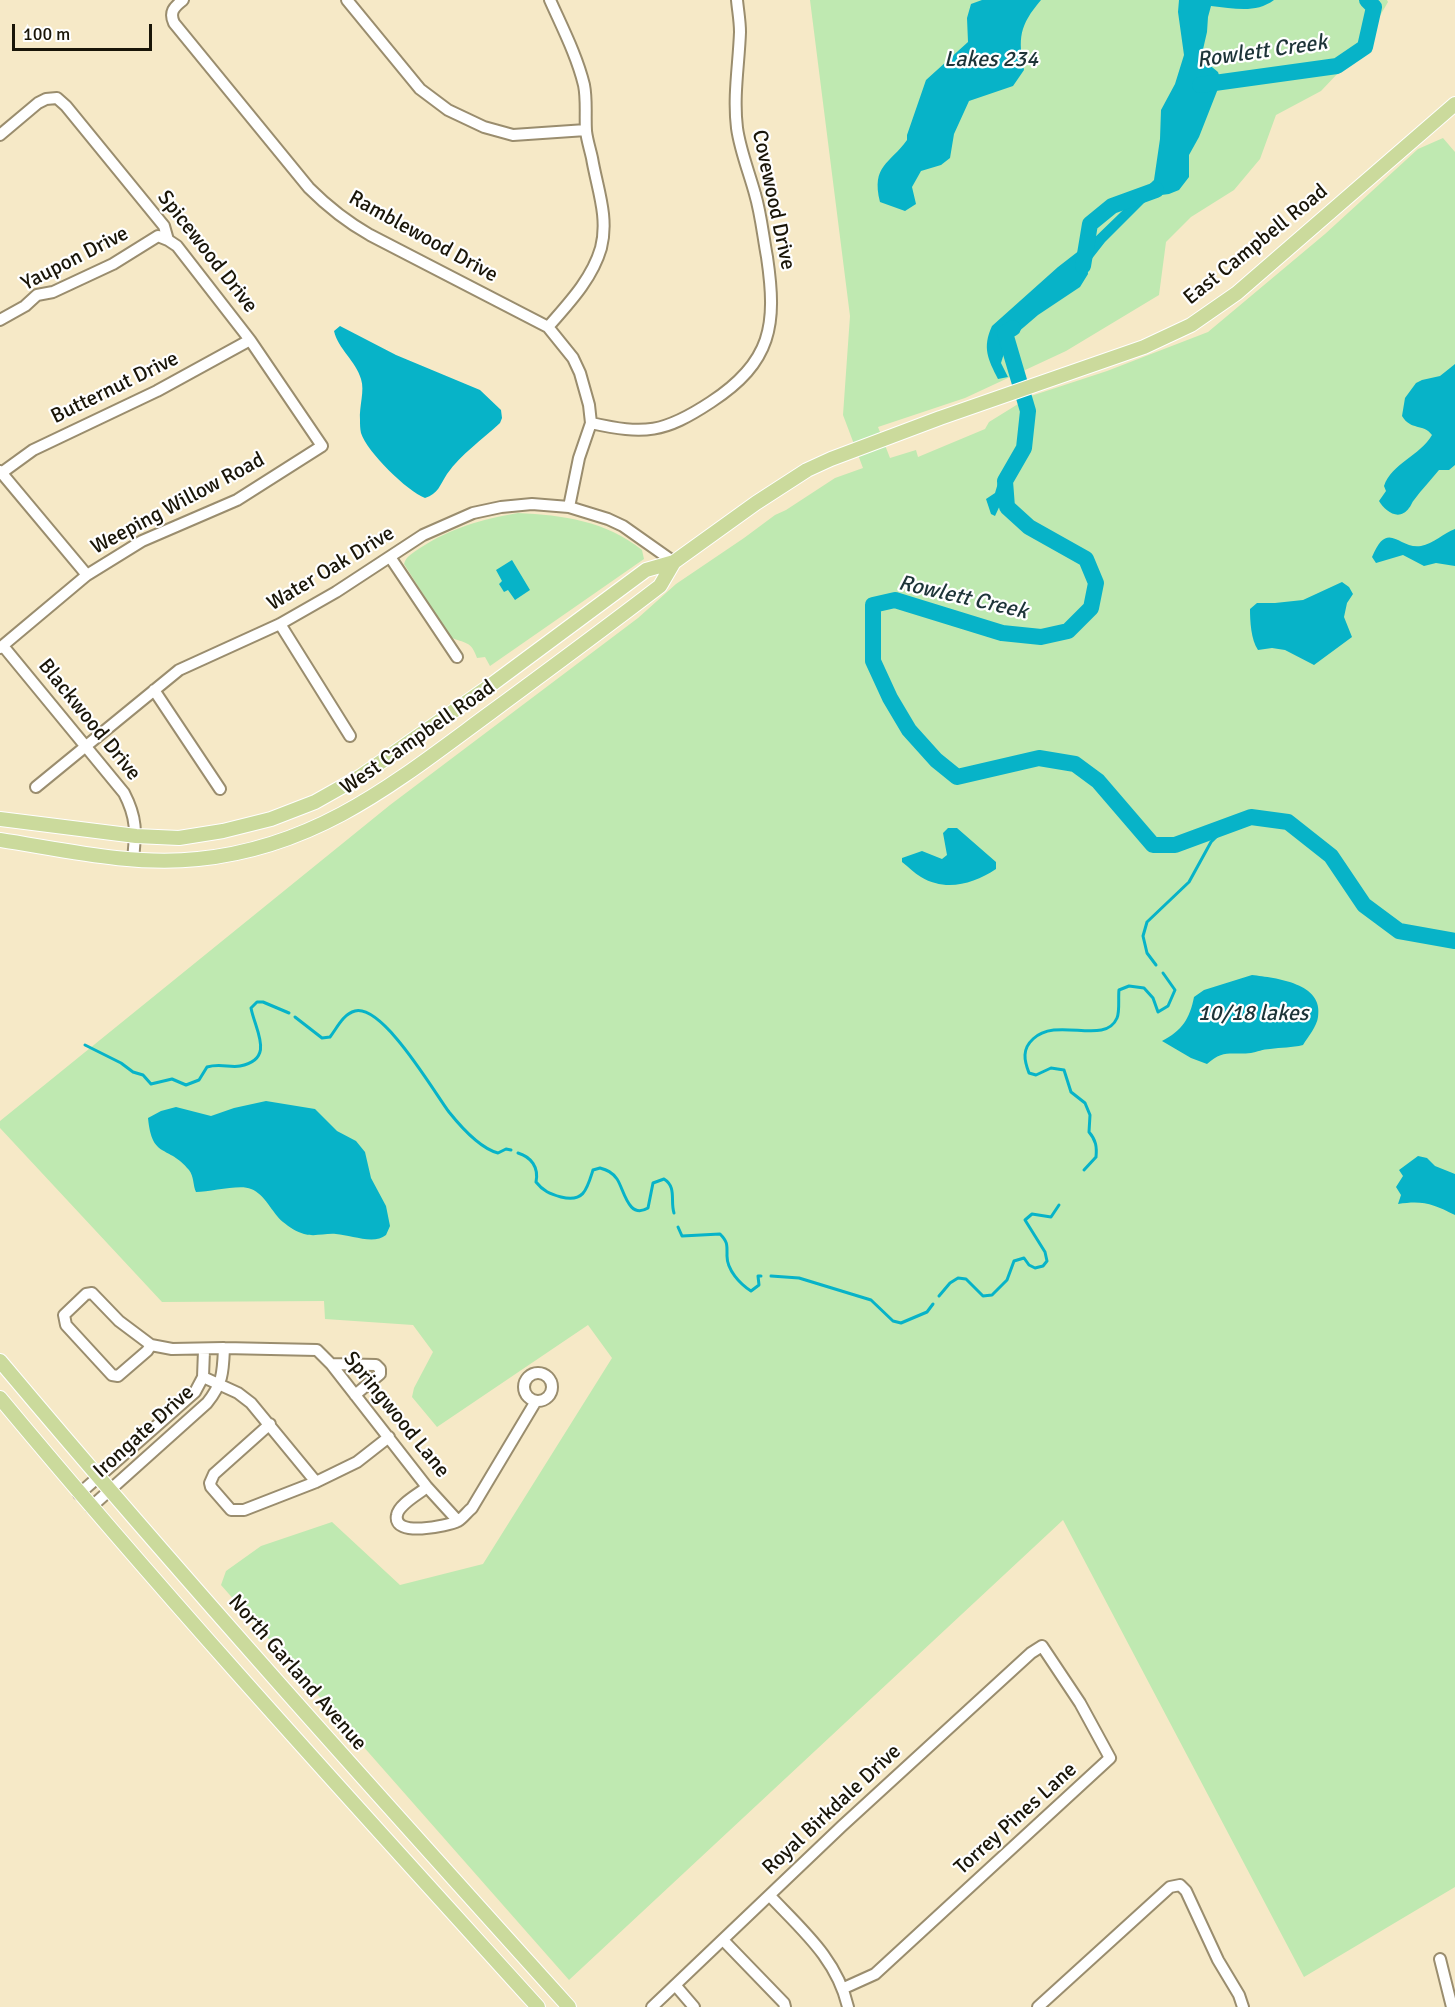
<!DOCTYPE html>
<style>
body{margin:0}
#map{position:relative;width:1455px;height:2007px;overflow:hidden;background:#f6e9c7;font-family:Signika,sans-serif}
canvas{display:block}
.scale{position:absolute;left:12px;top:24px;width:140px;height:27px;box-sizing:border-box;border:3px solid #191508;border-top:0;padding-left:8px;font-size:18px;line-height:21px;white-space:nowrap;color:#191508;-webkit-text-stroke:4px #fff;paint-order:stroke}
</style>
<div id="map">
<canvas width="1455" height="2007"></canvas>
<div class="scale">100 m</div>
</div>
<script>
const context = document.querySelector('canvas').getContext('2d');
context.lineJoin = 'round';
function paint(path, color) {
  context.fillStyle = color;
  context.fill(path, 'evenodd');
}
function stroke(path, color, width, dash) {
  context.strokeStyle = color;
  context.lineWidth = width;
  context.lineCap = dash ? 'butt' : 'round';
  context.setLineDash(dash || []);
  context.stroke(path);
}
function write(font, color, halo, rows, align = 'center') {
  context.font = font + ' Signika,sans-serif';
  context.lineWidth = 4.5;
  context.setLineDash([]);
  context.textBaseline = 'middle';
  context.strokeStyle = halo;
  context.fillStyle = color;
  for (const [text, x, y, turn = 0] of rows) {
    context.save();
    context.translate(x, y);
    context.rotate((+turn || 0) * Math.PI / 180);
    context.textAlign = isNaN(turn) ? turn : align;
    if (halo) context.strokeText(text, 0, 0);
    context.fillText(text, 0, 0);
    context.restore();
  }
}
const green = new Path2D(`
 M810 0H1387L1388 2 1360 50 1321 91 1276 115 1260 159 1234 190 1191 217 1166 242 1159 295 1066 351 965 398 878 427 890 458 916 450 918 457 985 429 989 422 1031 396 1107 371 1208 332 1325 234 1418 149 1443 138 1455 152V1887L1304 1977 1063 1520 569 1980 221 1585 226 1571 261 1546 332 1522 400 1585 483 1564 612 1358 588 1325 437 1427 412 1397 414 1388 433 1352 413 1325 325 1319 324 1301 162 1302 0 1128V1121L390 805 638 618 676 584 744 538 775 515 786 510 835 478 863 468 843 415 850 316Z
 M518 513C563 515 606 521 642 550L644 559 490 666 485 657 477 658C471 640 465 644 450 637L404 564C406 556 413 553 420 548 451 528 482 519 518 513Z`);
const water = new Path2D(`
 M982 0H1041C1019 26 1018 38 1024 70L1013 86 969 101 954 134 950 158 941 165 921 171 912 187 916 204 905 211 880 202C871 165 890 164 907 140V135L926 80 968 42 967 18 971 4Z
 M1179 0H1274C1255 14 1234 8 1211 6L1208 17 1207 32 1201 58 1218 72 1221 81 1199 137 1189 155V177L1179 190 1169 194 1154 196 1145 202 1105 242 1087 265 1088 274 1080 287 1038 315 1010 339 1005 350 1001 363 1008 377 998 379C988 359 982 348 992 326L1058 267 1089 243 1154 180 1160 139 1161 110 1175 84 1184 55 1178 12Z
 M340 326 396 355 480 390 501 410 502 418 500 423C482 440 461 454 447 474 440 485 438 494 425 498 407 491 367 452 361 433 360 429 360 424 360 420 359 406 365 391 361 379 356 361 338 349 334 331Z
 M1455 364V465L1449 470H1439C1431 480 1422 489 1414 500 1412 502 1411 506 1409 508 1399 522 1385 511 1379 501L1386 491 1384 486C1392 463 1420 456 1432 435 1423 423 1411 431 1402 416L1405 398 1416 383 1422 380 1440 376Z
 M1001 473 1010 475 1007 488 1008 495 1002 501 995 516 991 514 986 499 995 493Z
 M1455 529V566L1436 563 1424 566 1403 555 1376 563 1372 557C1388 518 1399 550 1421 546 1433 544 1444 533 1455 529Z
 M512 560 530 590 515 600 508 590 504 592 499 584 502 581 496 570Z
 M1342 582 1349 587 1353 594 1347 603 1344 617 1352 637 1314 665 1285 650 1272 648 1258 650C1251 640 1250 621 1250 609L1257 603H1275L1303 600Z
 M948 828H957L996 862V869C973 884 946 892 921 877 914 873 909 867 902 862V858L922 851 942 859 947 855 943 833Z
 M1252 975C1276 978 1324 983 1318 1017 1317 1026 1308 1037 1303 1045 1292 1048 1281 1047 1270 1049 1263 1049 1257 1052 1251 1053 1231 1055 1223 1049 1207 1064L1191 1058 1162 1041C1182 1031 1190 1018 1194 997L1204 990Z
 M266 1101 315 1109 337 1131 356 1141 365 1152 371 1178 386 1206 390 1226 386 1235C374 1245 351 1235 336 1234 325 1233 315 1237 304 1234 297 1232 289 1227 283 1222 272 1213 265 1194 251 1189 240 1184 211 1192 196 1192 193 1186 194 1176 189 1170 168 1144 152 1160 148 1118L161 1111 176 1107 211 1116 234 1108Z
 M1418 1156 1427 1158 1435 1166 1455 1174V1215C1433 1204 1423 1200 1398 1204L1401 1195 1396 1187 1403 1176 1399 1170Z`);
const stream = new Path2D(`
 M1156 965 1147 953 1143 936 1147 922 1189 882 1211 842 1226 827
 M295 1017 322 1038 330 1037C337 1028 343 1014 355 1011 383 1004 434 1092 449 1112 461 1127 479 1148 498 1153L506 1149 511 1150
 M85 1045 121 1063 133 1072 143 1075 151 1084 172 1079 186 1085 199 1080 207 1067C220 1063 230 1068 240 1066 276 1059 255 1030 251 1008L257 1002H263L289 1013
 M518 1153C531 1157 539 1167 536 1182 543 1191 550 1194 561 1197 584 1203 587 1189 593 1170L600 1168C607 1170 612 1172 617 1179 624 1189 628 1220 648 1208L653 1183 664 1179C677 1187 670 1201 674 1213
 M1084 1170 1096 1157C1097 1147 1096 1140 1089 1132L1090 1115 1085 1103 1071 1092 1064 1070 1051 1068 1036 1075 1029 1073C1024 1060 1022 1049 1033 1039 1057 1016 1105 1046 1117 1018 1120 1011 1118 998 1119 990L1129 986 1144 988 1153 998 1158 1012 1168 1006 1175 990 1163 973
 M678 1227 682 1236 720 1234C728 1242 727 1245 727 1256 727 1270 740 1284 751 1291L759 1285 758 1276H761
 M771 1276 799 1278 871 1300 893 1321 901 1323 927 1312 933 1304
 M939 1296 950 1283 958 1278 966 1279 983 1296 992 1295 1007 1280 1014 1261 1024 1258 1029 1265 1035 1268 1043 1266 1047 1261 1045 1252 1025 1220 1032 1214 1051 1217 1059 1205`);
const river = new Path2D(`
 M1200 85 1337 66 1365 47 1374 7 1367 0
 M1083 266 1090 224 1112 206 1156 190
 M1013 328 1005 333 1028 411 1024 448 1005 481 1007 507 1029 527 1086 559 1096 583 1091 608 1068 631 1041 637 1002 633 895 600 873 605V661L890 698 909 730 936 760 957 777 1039 758 1075 764 1098 781 1153 845H1175L1251 817 1288 822 1331 856 1364 905 1399 931 1455 941`);
const minor = new Path2D(`
 M183 0C174 7 169 12 174 23L309 188C328 207 347 222 370 235L548 327 573 358 580 373 589 405 591 423 579 458 569 507
 M347 0 420 89 448 110 484 127 513 135 586 130
 M0 135 38 103 46 99 57 98 66 106 164 226 168 240 177 246 250 340 322 446 237 500 142 541 87 575 0 648
 M0 320 25 306 37 295 53 292 113 264 158 236 168 240
 M548 327C569 303 592 279 601 248 609 217 597 188 592 158 590 149 587 140 586 131 585 115 587 100 584 85 577 56 562 27 550 0
 M591 423C645 435 664 433 711 402 772 362 777 325 767 257 763 236 761 214 755 194 749 172 740 150 737 128 733 96 739 63 740 32 740 21 738 11 737 0
 M0 471 87 575
 M0 474 33 450 157 391 250 340
 M390 557 457 657
 M280 624 350 736
 M3 646 124 793C137 818 136 832 133 859
 M154 690 220 789
 M36 787 179 670 280 624 336 592 423 535 473 513 501 507 532 504 569 507 608 519 623 526 674 562
 M151 1345 147 1351 118 1376 112 1375 66 1325 64 1315 86 1294 92 1293 119 1321 151 1345 172 1349 224 1348 317 1350 331 1364 427 1487 458 1521
 M331 1364 376 1365 380 1369V1374L355 1395
 M524 1387a14 14 0 1 1 28 0a14 14 0 1 1-28 0Z
 M203 1377 238 1393 251 1403 316 1482
 M270 1424 214 1474 210 1483 211 1487 231 1510H244L316 1482 357 1462 389 1437
 M427 1487C419 1494 399 1504 397 1515 392 1538 448 1526 458 1521 463 1518 467 1512 472 1508L536 1401
 M79 1494 195 1392 203 1377 204 1350
 M91 1507 207 1403C223 1383 223 1372 224 1348
 M770 1896C802 1930 837 1959 848 2007
 M723 1940 784 2003 785 2007
 M1440 1959 1452 2007
 M676 1986 694 2007
 M652 2007 842 1826 1031 1653 1042 1646 1080 1703 1110 1758 875 1974 844 1988
 M1038 2007 1170 1887 1180 1885 1186 1891 1218 1960 1239 1995 1243 2007`);
const major = new Path2D(`
 M0 819 136 836 179 838 223 831 271 819 315 802 361 776 491 685 646 570 674 562 756 503 807 470 831 459 940 418 1144 347 1191 325 1237 293 1455 104
 M0 840C65 850 132 866 198 859 318 847 396 782 490 713 547 671 604 629 660 586L674 562
 M0 1361C185 1581 377 1794 569 2007
 M0 1398C173 1606 356 1806 538 2007`);
const streetNames = [
 ["Covewood Drive",773,200,78],
 ["Ramblewood Drive",423,237,29],
 ["East Campbell Road",1256,245,-39],
 ["Spicewood Drive",207,252,52],
 ["Yaupon Drive",75,259,-27],
 ["Butternut Drive",115,388,-26],
 ["Weeping Willow Road",178,504,-28],
 ["Water Oak Drive",331,569,-31],
 ["Blackwood Drive",89,720,51],
 ["West Campbell Road",418,738,-35],
 ["Springwood Lane",396,1415,51],
 ["Irongate Drive",144,1432,-42],
 ["North Garland Avenue",297,1673,49],
 ["Royal Birkdale Drive",832,1810,-43],
 ["Torrey Pines Lane",1016,1819,-42]
];
const waterNames = [
 ["Rowlett Creek",1262,52,-8],
 ["Lakes 234",991,60],
 ["Rowlett Creek",963,598,13],
 ["10/18 lakes",1253,1014]
];
paint(green, '#bfe9b1');
paint(water, '#07b3c8');
stroke(stream, '#07b3c8', 3);
stroke(river, '#07b3c8', 16);
stroke(minor, '#9a8d6e', 14);
stroke(major, '#fff', 16);
stroke(minor, '#fff', 10);
stroke(major, '#cbda9c', 14);
write('21px', '#191508', '#fff', streetNames);
write('italic 22px', '#1d3438', '#fff', waterNames);
</script>
